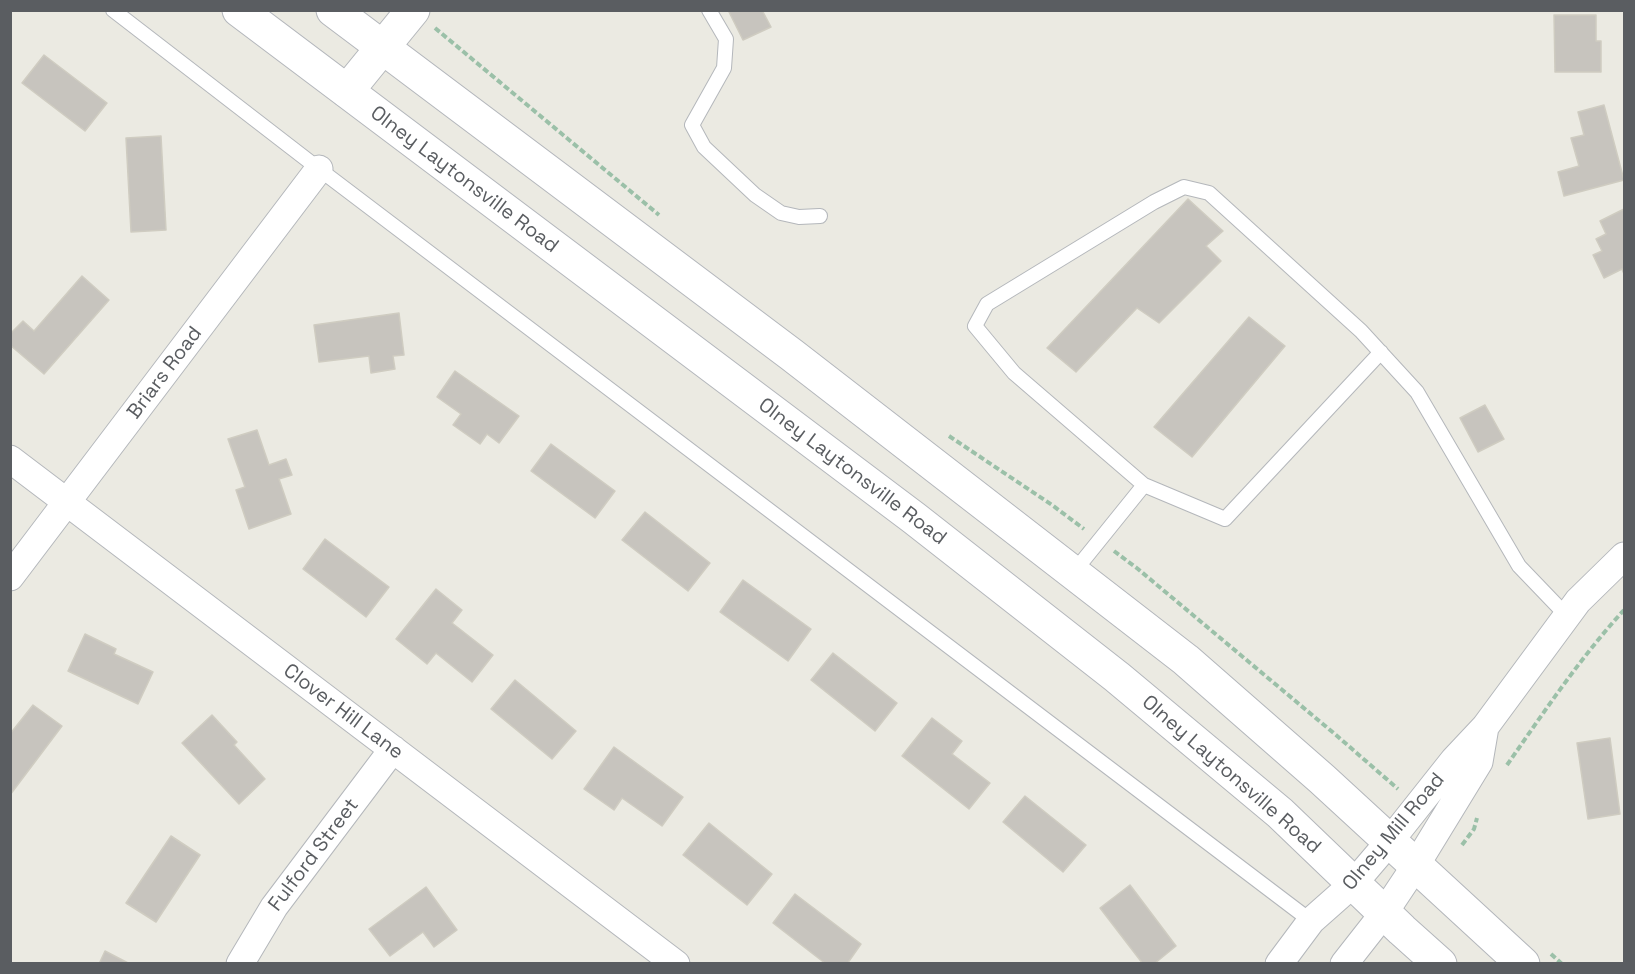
<!DOCTYPE html>
<style>
body{margin:0}
#map{position:relative;width:1635px;height:974px;overflow:hidden;background:#ebeae2;font-family:"Space Grotesk",sans-serif}
canvas{display:block}
.frame{position:absolute;inset:0;border:12px solid #5a5d61;pointer-events:none}
</style>
<div id="map">
<canvas width="1635" height="974"></canvas>
<div class="frame"></div>
</div>
<script>
const context = document.querySelector('canvas').getContext('2d');
context.lineJoin = 'round';
function paint(path, color) {
  context.fillStyle = color;
  context.fill(path, 'evenodd');
}
function stroke(path, color, width, dash) {
  context.strokeStyle = color;
  context.lineWidth = width;
  context.lineCap = dash ? 'butt' : 'round';
  context.setLineDash(dash || []);
  context.stroke(path);
}
function write(font, color, halo, rows, align = 'center') {
  context.font = font + ' "Space Grotesk",sans-serif';
  context.lineWidth = 4.5;
  context.setLineDash([]);
  context.textBaseline = 'middle';
  context.strokeStyle = halo;
  context.fillStyle = color;
  for (const [text, x, y, turn = 0] of rows) {
    context.save();
    context.translate(x, y);
    context.rotate((+turn || 0) * Math.PI / 180);
    context.textAlign = isNaN(turn) ? turn : align;
    if (halo) context.strokeText(text, 0, 0);
    context.fillText(text, 0, 0);
    context.restore();
  }
}
const building = new Path2D(`
 M728 10H762L771 27 743 40Z
 M1554 15H1596V41H1601V72H1555Z
 M44 55 107 103 85 131 22 83Z
 M1604 105 1624 180 1564 196 1558 172 1579 166 1571 138 1584 135 1578 112Z
 M161 136 166 230 131 232 126 138Z
 M1188 199 1223 231 1206 246 1221 261 1159 323 1137 308 1076 372 1047 348Z
 M1624 209V274L1622 269 1604 278 1593 255 1602 251 1596 239 1606 234 1600 221Z
 M82 276 109 300 44 374 10 345V334L23 321 34 331Z
 M399 313 404 355 393 356 395 369 371 373 369 356 319 362 314 325Z
 M1249 317 1285 346 1192 457 1154 427Z
 M455 371 519 416 499 443 487 434 480 444 453 425 461 414 437 397Z
 M1485 405 1504 439 1478 452 1460 418Z
 M257 430 269 465 286 459 292 475 279 479 291 514 249 529 236 490 245 487 228 439Z
 M551 444 615 491 595 518 531 471Z
 M645 512 710 563 688 591 622 540Z
 M325 539 389 587 366 617 303 569Z
 M743 580 811 629 788 661 720 612Z
 M436 589 462 610 452 623 493 655 472 682 436 653 427 664 396 639Z
 M85 634 116 649 114 654 153 672 138 704 68 671Z
 M833 653 897 703 875 731 811 680Z
 M515 680 576 731 552 759 491 709Z
 M33 705 62 726 10 795V734Z
 M212 715 237 742 234 745 265 779 239 804 182 743Z
 M932 718 962 741 952 754 990 783 969 809 902 756Z
 M1610 738 1620 814 1588 819 1577 743Z
 M614 747 683 797 662 826 622 798 614 810 584 789Z
 M1025 796 1086 845 1063 872 1003 822Z
 M709 823 772 874 747 905 683 855Z
 M171 836 200 855 156 922 126 903Z
 M1130 885 1176 946 1154 964H1143L1100 908Z
 M426 887 457 930 434 947 423 932 390 956 369 929Z
 M795 894 861 944 847 964H826L773 923Z
 M105 951 130 964H99Z`);
const path = new Path2D(`
 M435 28 659 215
 M949 436 1052 505 1084 529
 M1114 551 1138 569 1336 735 1398 789
 M1507 765C1544 712 1580 658 1624 610
 M1462 845 1474 829 1477 818
 M1551 954 1562 964`);
const service = new Path2D(`
 M113 10 319 169 1311 921
 M709 10 726 39 724 68 692 125 704 147 755 195 781 213 799 217 820 216
 M1144 485 1225 519 1381 352
 M1073 573 1144 485 1014 373 975 326 987 304 1154 202 1184 187 1209 193 1361 331 1417 392 1519 566 1567 616`);
const minor = new Path2D(`
 M10 459 676 964
 M10 577 319 169
 M240 964 274 907 393 749
 M1279 964 1311 921 1354 883 1389 842 1454 760 1485 727 1578 601 1624 556
 M1344 964 1384 913 1416 865 1479 762 1485 727`);
const tertiary = new Path2D(`
 M347 91 413 10`);
const secondary = new Path2D(`
 M239 10 914 518 1117 677 1280 813 1402 930 1440 964
 M333 10 792 355 1186 660 1322 779 1523 964`);
const streetNames = [
 ["Olney Laytonsville Road",464,180,37],
 ["Briars Road",165,373,-53],
 ["Olney Laytonsville Road",852,472,37],
 ["Clover Hill Lane",343,712,37],
 ["Olney Laytonsville Road",1231,775,41],
 ["Olney Mill Road",1394,832,-50],
 ["Fulford Street",314,855,-53]
];
paint(building, '#c7c4be');
stroke(building, '#cfccc1', 1.5);
stroke(service, '#b4b7bb', 16);
stroke(minor, '#b4b7bb', 29);
stroke(tertiary, '#b4b7bb', 35);
stroke(secondary, '#b3b6bb', 35);
stroke(path, '#9bc0a8', 4, [6, 3]);
stroke(service, '#fff', 14);
stroke(minor, '#fff', 27);
stroke(tertiary, '#fff', 33);
stroke(secondary, '#fff', 33);
write('20px', '#5a5d61', '#fff', streetNames);
</script>
